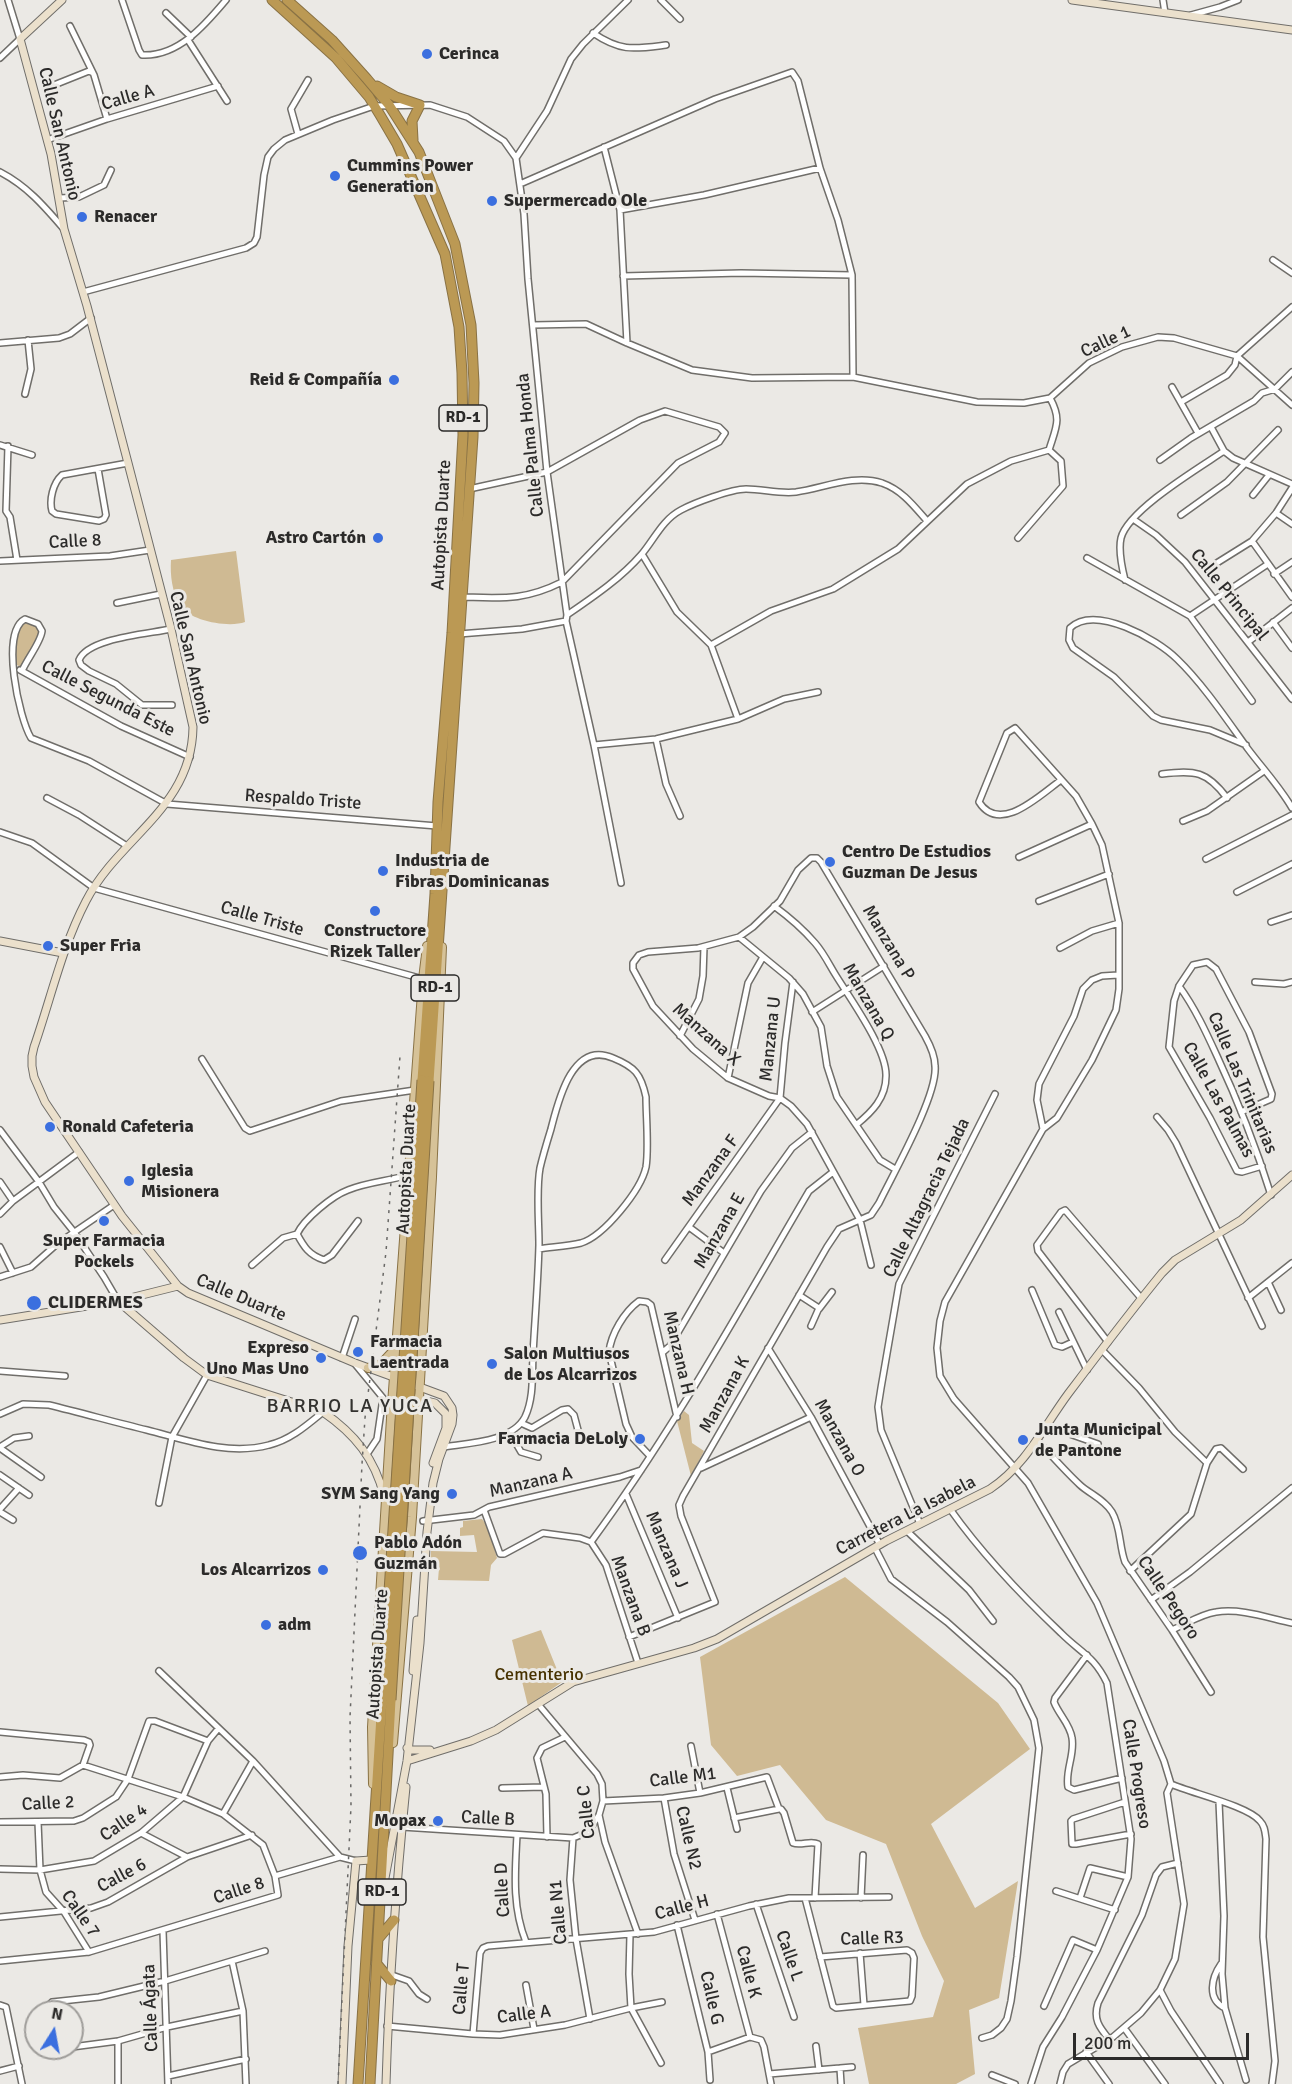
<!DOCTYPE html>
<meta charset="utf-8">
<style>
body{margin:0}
#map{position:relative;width:1292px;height:2084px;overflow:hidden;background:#ebe9e5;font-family:Signika,sans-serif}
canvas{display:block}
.north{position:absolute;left:24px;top:2000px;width:60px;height:60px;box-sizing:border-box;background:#ebe9e5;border:2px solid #9f9d9a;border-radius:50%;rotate:11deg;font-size:16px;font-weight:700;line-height:24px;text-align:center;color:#2c2b2a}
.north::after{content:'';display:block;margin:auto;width:21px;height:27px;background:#3b6fdf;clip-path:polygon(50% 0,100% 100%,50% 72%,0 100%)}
.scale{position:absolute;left:1073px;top:2033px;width:176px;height:27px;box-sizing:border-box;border:3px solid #2c2b2a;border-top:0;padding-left:8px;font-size:18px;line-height:21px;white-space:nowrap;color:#2c2b2a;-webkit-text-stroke:4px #ebe9e5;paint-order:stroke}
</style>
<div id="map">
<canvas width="1292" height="2084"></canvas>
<div class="north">N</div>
<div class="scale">200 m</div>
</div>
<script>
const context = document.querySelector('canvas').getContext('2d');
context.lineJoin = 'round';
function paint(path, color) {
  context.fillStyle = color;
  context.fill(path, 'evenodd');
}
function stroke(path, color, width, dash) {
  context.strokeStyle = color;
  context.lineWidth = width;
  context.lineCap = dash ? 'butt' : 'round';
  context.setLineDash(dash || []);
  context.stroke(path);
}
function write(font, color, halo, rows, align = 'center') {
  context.font = font + ' Signika,sans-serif';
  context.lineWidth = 6;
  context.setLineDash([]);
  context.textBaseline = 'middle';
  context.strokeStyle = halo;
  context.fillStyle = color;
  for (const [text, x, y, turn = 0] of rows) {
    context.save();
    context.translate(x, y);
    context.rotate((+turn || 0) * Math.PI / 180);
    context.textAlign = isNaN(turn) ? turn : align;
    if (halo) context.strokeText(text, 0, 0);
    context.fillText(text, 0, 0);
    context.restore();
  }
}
const green = new Path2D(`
 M236 551 245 622C229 628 189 621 180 605 172 592 170 575 171 560Z
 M24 623 39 627 41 635 20 667 16 664C13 649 15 635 24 623Z
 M684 1411 689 1415 692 1443 704 1451 691 1476 677 1421Z
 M482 1519 488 1527 497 1558 491 1565 489 1581 438 1580 439 1568H430L431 1551 477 1552 474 1535 460 1536V1528L463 1527V1521Z
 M845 1577 998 1703 1030 1749 931 1824 975 1908 1018 1881 999 1998 969 2010 975 2074 956 2084H869L858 2028 933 2017 944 1981 922 1936 886 1844 826 1820 780 1765 737 1776 711 1745 700 1657Z
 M541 1630 562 1682 528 1706 512 1640Z`);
const street = new Path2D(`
 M122 0 139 50 142 55C178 57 205 25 226 0
 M661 0 680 19
 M1163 0 1165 13
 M166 13 191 37
 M1191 15 1220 7 1238 0
 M70 26 94 75 107 119
 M593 33C621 52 634 49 666 45
 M188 40 227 101
 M0 58 20 39 8 0
 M49 87 89 71 91 72
 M298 134 291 109 308 80
 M47 140 107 119 218 86
 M604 147 620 210 627 343
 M516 158 547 111 571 59 583 44 628 0
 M0 172C27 186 44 206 63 228
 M520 184 715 99 792 72 798 81 820 168 838 220 852 275 853 377
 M60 198 79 197 104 185 111 170
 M620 210 704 195 820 168
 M1273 260 1292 273
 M623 276 741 273 852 275
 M83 292 246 248 254 243 257 237 264 175 268 157 274 149 285 140 333 120 374 106 430 105 467 117 504 141 516 158 524 214 528 279 547 472 567 615 566 621 594 745 621 883
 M533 325 586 324 627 343 692 370 752 378 853 377 977 402 1024 403 1050 398 1089 363 1122 347 1158 337 1174 338 1237 356 1292 405
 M0 343 59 338 70 334 91 318
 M1172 387 1198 433
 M25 394 31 369 28 340
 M1181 402 1227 375 1235 365 1237 356 1292 307
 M1211 427 1224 451 1233 458 1292 484
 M0 445 32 455
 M8 446 6 511 10 517 17 560
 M1049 450C1056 427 1062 420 1050 398
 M1160 460 1191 438 1254 401 1262 393 1275 389 1292 372
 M98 469 106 515 104 519 99 521 56 514 52 511C49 500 53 483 62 475L128 463
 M1253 495 1269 475
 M1276 513 1292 524
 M1181 515 1227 482 1278 430
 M1133 519 1156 535 1185 562 1292 699
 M1252 541 1292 597
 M642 554 677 612 711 645 738 719
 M1087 558 1190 616 1252 701
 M0 561 110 556 150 550
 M1212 566 1252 541 1276 513 1292 488
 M1274 574 1292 562
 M1125 580C1122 568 1118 551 1121 538 1128 510 1199 468 1224 451
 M461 597C502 598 524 601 562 582L678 463 719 442 725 433 719 427 665 411 640 420 547 472 469 489
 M117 603 161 594
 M567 615C593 597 620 579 641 555 654 540 662 520 681 510 694 503 731 489 746 489 763 489 779 494 796 492 824 488 854 474 882 483 902 490 914 506 927 521
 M1190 616 1268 564
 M1273 622 1292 648
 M171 629C148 634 88 638 79 660L81 665 89 671 116 684 142 705H172
 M459 634 522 629 566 621
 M1248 642 1292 608
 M711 645 771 611 833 589 898 549 967 484 1011 461 1049 450 1061 461 1063 486 1018 538
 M20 670 121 726 190 757
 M22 671C27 659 41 642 42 631L38 624 25 619C0 632 19 718 31 738L89 761 167 804 437 826
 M656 739 666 784 680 816
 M594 745 656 739 738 719 784 699 818 692
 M1246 745 1210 730 1161 720 1153 716 1114 677 1073 648 1069 640 1070 628C1095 604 1157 639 1177 659 1203 684 1227 720 1248 749 1263 769 1280 787 1292 808
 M1162 774C1195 770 1207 771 1227 798
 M47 798 79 815 127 846
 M1183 821 1207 811 1264 771
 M0 832 32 843 94 888 423 979
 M1019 857 1092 824
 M1206 859 1292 815
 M1237 892 1292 864
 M1039 901 1109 874
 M774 906C789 917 803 929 815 943 823 952 829 964 835 974 849 997 887 1049 886 1076 886 1098 872 1112 856 1125
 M1271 922 1292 915
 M739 937 789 978 803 994 821 1027 827 1066 837 1097 880 1160 895 1169
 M1060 948 1092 931 1119 923
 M1255 982 1284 984 1292 982
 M1179 986C1195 1008 1206 1032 1217 1056 1238 1101 1256 1147 1271 1195
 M812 1012 884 966
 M680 1036 699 999 703 976 704 947
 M202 1059 245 1128 250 1131 341 1101 415 1090
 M728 1078 748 983 763 957
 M780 1098 785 1043 793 982
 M1241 1112 1271 1099 1272 1094 1249 1032 1216 969 1207 962 1193 965 1179 986 1174 1001 1169 1047 1210 1118 1237 1171 1242 1172 1262 1166
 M1157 1117 1168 1130 1176 1143 1262 1326
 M1043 1129 1037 1100 1039 1084 1074 1016 1083 989 1092 980 1102 976 1118 975
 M0 1130 39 1182 54 1207 74 1232 104 1277 118 1301
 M0 1182 13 1201
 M0 1214 13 1201 79 1152
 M358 1221 332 1255 324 1260C309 1255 304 1247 297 1234 304 1219 332 1196 348 1190 367 1182 389 1181 408 1175
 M689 1227 724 1253
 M0 1247 13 1273
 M665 1260 780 1098
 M252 1265 283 1238 297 1234
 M0 1277 31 1267 57 1244 114 1205
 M1268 1282 1281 1310
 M1032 1290 1055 1345 1062 1347 1073 1342
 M799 1295 819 1308 811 1326
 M1248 1298 1292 1263
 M819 1309 832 1292
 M1059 1312 1087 1370
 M1108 1342 1038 1251 1037 1245 1061 1212 1065 1210 1141 1298
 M768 1348 811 1417 880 1545
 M1102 1350 1139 1388 1175 1432 1207 1463
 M663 1352 670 1346 761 1191 792 1148 812 1132
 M342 1358 355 1319
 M355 1364 383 1398 377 1439 367 1454
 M0 1371 65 1376
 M0 1414 23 1404 49 1405C82 1413 114 1422 147 1430 186 1440 228 1456 269 1445 290 1440 306 1426 323 1412
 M521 1423 532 1428 562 1410 568 1409 574 1415 578 1430
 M1047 1426 1098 1444
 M510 1433 521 1452 538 1457
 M1037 1440C1051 1455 1065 1471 1080 1485 1090 1494 1105 1500 1112 1512 1121 1527 1119 1546 1125 1562L1172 1630 1211 1692
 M0 1447 14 1438 29 1436
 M443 1447C468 1443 512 1442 525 1417 534 1398 532 1375 533 1354 535 1318 538 1282 539 1245 539 1222 536 1190 540 1168 543 1155 547 1142 551 1129 558 1102 572 1040 613 1058 635 1067 641 1074 646 1097 646 1116 649 1149 646 1167 641 1190 604 1236 581 1243 568 1246 552 1247 539 1249
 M0 1448 41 1477
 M650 1456 632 1437 626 1424 609 1352C611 1334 624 1312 639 1301L647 1302 651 1305 677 1417
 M701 1468 811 1417
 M0 1475 29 1495
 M626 1494 678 1618
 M159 1503 172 1437 207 1375
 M0 1509 19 1488
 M950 1509C982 1554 1021 1595 1061 1633 1081 1653 1094 1656 1107 1683L1131 1839 1128 1877 1097 1950 1062 2017 1043 2047 1031 2084
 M484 1510 500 1554H504L543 1533 580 1538 591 1542 606 1565 638 1663
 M0 1512 13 1520
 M423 1521 474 1515 489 1507 620 1477 641 1470
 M920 1524 881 1430 878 1407 881 1388 899 1284 995 1094
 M907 1531 969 1590 993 1621
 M591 1542C673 1431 739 1310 809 1191L833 1172
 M875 1548 891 1579 947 1622 1009 1677 1018 1687 1034 1720 1039 1748 1017 1957 1011 2001 1007 2019 1001 2028 992 2035 982 2038
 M1130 1571 1191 1514 1207 1463 1216 1449 1221 1448 1243 1469
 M1151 1600 1190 1572 1292 1488
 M1172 1630C1186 1624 1201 1614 1216 1612 1241 1608 1268 1618 1292 1623
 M629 1637 715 1602 681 1516 679 1505 683 1496 827 1247 839 1229 871 1215 879 1203C893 1174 938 1095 935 1066 935 1055 930 1045 925 1036L821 862 817 858H811L798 870 780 901 753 927 739 937 698 948 648 952 639 955 633 963V969L653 1006 693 1049 728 1078 769 1096 780 1098 791 1106 807 1124 860 1220 871 1265
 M1087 1655 1055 1698 1054 1702C1059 1715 1070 1724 1072 1738 1075 1755 1065 1770 1068 1787L1074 1790 1122 1778
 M159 1671 253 1761 340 1857 356 1861
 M538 1704 597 1774 602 1784 603 1801 599 1815 605 1842 638 1934
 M0 1732 84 1740 89 1742 90 1745 83 1765 60 1778 23 1775 0 1777
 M691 1746 700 1793
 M1171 1784C1191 1793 1248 1806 1260 1821 1265 1826 1265 1832 1266 1839L1263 1937 1275 2061 1272 2084
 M502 1788 544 1787
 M727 1788 737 1829
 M664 1798 674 1854 695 1920
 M603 1801 664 1798 700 1793 767 1777 779 1809H781L784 1813 793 1843C801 1846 811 1840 818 1844L815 1898
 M1125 1802 1073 1819 1071 1821 1072 1844H1076L1131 1834
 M1219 1802 1224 1916 1222 1974 1225 2008 1246 2080
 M223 1814 253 1761
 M734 1818 779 1809
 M0 1822 74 1821 83 1818 116 1797 128 1779 149 1721H155L208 1741
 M38 1822 40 1870 46 1892 64 1912 89 1952
 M402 1827 573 1838
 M141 1833 187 1857
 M517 1835C515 1873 512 1907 526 1942
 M547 1837 546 1794 537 1758 542 1748 565 1737
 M0 1869 40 1870 94 1861 141 1833 183 1797 208 1741 218 1729
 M275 1876 340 1857
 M1056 1891 1115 1910
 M805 1898 833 2006 836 2008 910 2001 912 1996 914 1958 912 1953 907 1950 820 1957
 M861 1898 863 1855
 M1080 1898 1090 1868 1128 1877
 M756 1904 794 2017
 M717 1914 750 2037
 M0 1917 91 1908 108 1902 187 1857 252 1835
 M677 1925 708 2052 710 2080
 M163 1931 168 2084
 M630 1935 629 1974 631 2008 661 2063
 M860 1953 864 2005
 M0 1961 89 1952 278 1895 275 1876 263 1845 223 1814 183 1797 83 1765
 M232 1961 243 2011 246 2084
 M1221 1964C1212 1977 1206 1999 1225 2008
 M392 1975 409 1981 419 1994 427 1999
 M526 1985 534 2029
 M1160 1990 1171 2011 1220 2084
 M0 2005 6 2007 22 2084
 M1044 2006 1073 1940 1097 1950
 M51 2012 49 2005 52 2002 99 1997 165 1981 265 1951
 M590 2019 576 1939 570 1880 573 1838 588 1832 599 1815
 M387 2026 473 2034 500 2035 565 2025 631 2008 662 2002
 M1125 2029 1165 2084
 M473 2034 480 1953 483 1948 488 1946 654 1932 749 1906 789 1898 889 1897
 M1109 2039C1099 2027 1093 2019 1098 2003L1142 1915 1156 1875 1162 1867 1178 1863
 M816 2046 819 2070
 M72 2047 118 2041 167 2027 243 2011
 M708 2052 750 2037 761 2040 764 2047 771 2084
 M1086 2052 1109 2084
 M840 2068 841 2084
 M0 2071 19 2066
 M769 2074 852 2067
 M992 2075 1015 2084
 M168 2076 246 2059
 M118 2084V2041
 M1060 2084 1063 2072 1068 2064 1113 2037 1141 2013 1160 1990 1175 1959 1184 1904 1167 1793 1171 1784 1164 1761 1097 1603 1028 1483 954 1399 940 1376 937 1348 940 1321 945 1302 1043 1129 1057 1118 1092 1060 1116 1010 1119 989V923L1102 845 1092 824 1076 796 1015 728 1007 733 979 802C1000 835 1040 795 1061 780`);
const secondary = new Path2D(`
 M62 0 20 39 51 154 64 229 87 306 128 463 171 629 193 727C192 808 119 837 86 901 62 947 51 998 34 1047L32 1056V1066L34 1077 45 1102 122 1216 178 1286 188 1293 355 1363 407 1382
 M1072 0 1292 30
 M0 941 63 953
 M118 1301 184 1358 207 1375 323 1412C355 1434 375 1459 384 1496
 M0 1320 118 1301 178 1286
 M406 1396 435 1403 446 1414V1428L433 1463
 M413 1671 417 1620
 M407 1748 408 1750H430
 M407 1761 471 1741 496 1730 573 1682 694 1648 717 1639 886 1541 990 1489C1026 1465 1043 1428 1068 1394 1099 1353 1130 1312 1162 1273L1175 1260 1241 1220 1292 1175
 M385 1878 407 1761 420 1643 427 1532 433 1483 439 1459 452 1424 453 1415 452 1408 444 1396 417 1386
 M342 2084 348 1946 356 1861 371 1860
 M386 2084C389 1985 396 1886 406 1787`);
const primary = new Path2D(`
 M368 1368 381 1364 395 1349
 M393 1743 412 1517 432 1177 442 947
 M373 1784 372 1727 391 1418 423 979 427 946`);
const highway = new Path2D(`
 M272 0 336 58 369 97 380 115 397 144 445 254 459 327 462 373 463 435 452 633 438 802 435 894 422 1080
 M287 0 332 40 367 79 389 105 419 152 455 244 471 325 474 383 473 437 429 1081
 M377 86 396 97 420 105 412 121 413 140
 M378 1939 394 1920
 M377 1964 391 1981
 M358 2084 382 1700
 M370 2084 391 1700`);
const rail = new Path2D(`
 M338 2084 351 1806 350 1717 362 1464 365 1418 386 1252 400 1056`);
const highwayBridge = new Path2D(`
 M382 1700 422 1080
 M391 1700 429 1081`);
const markers = [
 [427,54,6,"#3b6fdf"],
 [335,176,6,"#3b6fdf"],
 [492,201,6,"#3b6fdf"],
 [82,217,6,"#3b6fdf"],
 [394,380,6,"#3b6fdf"],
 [378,538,6,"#3b6fdf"],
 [830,862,6,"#3b6fdf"],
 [383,871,6,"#3b6fdf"],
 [375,911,6,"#3b6fdf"],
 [48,946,6,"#3b6fdf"],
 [50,1127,6,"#3b6fdf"],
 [129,1181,6,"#3b6fdf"],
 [104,1221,6,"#3b6fdf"],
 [34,1303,8,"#3b6fdf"],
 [358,1352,6,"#3b6fdf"],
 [321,1358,6,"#3b6fdf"],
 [492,1364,6,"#3b6fdf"],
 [640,1439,6,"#3b6fdf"],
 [1023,1440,6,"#3b6fdf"],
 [452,1494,6,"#3b6fdf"],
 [360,1553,8,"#3b6fdf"],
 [323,1570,6,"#3b6fdf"],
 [266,1625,6,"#3b6fdf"],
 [438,1821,6,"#3b6fdf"]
];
const shields = [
 [463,418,48],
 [435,988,48],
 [382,1892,48]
];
const shieldNames = [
 ["RD-1",463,418],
 ["RD-1",435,988],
 ["RD-1",382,1892]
];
const poiNames = [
 ["Cerinca",439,54],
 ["Cummins Power",347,166],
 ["Generation",347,187],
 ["Supermercado Ole",504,201],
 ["Renacer",94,217],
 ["Reid & Compañía",382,380,"right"],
 ["Astro Cartón",366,538,"right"],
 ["Centro De Estudios",842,852],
 ["Guzman De Jesus",842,873],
 ["Industria de",395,861],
 ["Fibras Dominicanas",395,882],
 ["Constructore",375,931,"center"],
 ["Rizek Taller",375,952,"center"],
 ["Super Fria",60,946],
 ["Ronald Cafeteria",62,1127],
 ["Iglesia",141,1171],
 ["Misionera",141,1192],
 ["Super Farmacia",104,1241,"center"],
 ["Pockels",104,1262,"center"],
 ["CLIDERMES",48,1303],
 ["Farmacia",370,1342],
 ["Laentrada",370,1363],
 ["Expreso",309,1348,"right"],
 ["Uno Mas Uno",309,1369,"right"],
 ["Salon Multiusos",504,1354],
 ["de Los Alcarrizos",504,1375],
 ["Junta Municipal",1035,1430],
 ["de Pantone",1035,1451],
 ["Farmacia DeLoly",628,1439,"right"],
 ["SYM Sang Yang",440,1494,"right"],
 ["Pablo Adón",374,1543],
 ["Guzmán",374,1564],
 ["Los Alcarrizos",311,1570,"right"],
 ["adm",278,1625],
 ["Mopax",426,1821,"right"]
];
const streetNames = [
 ["Calle A",128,98,-16],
 ["Calle San Antonio",59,134,77],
 ["Calle 1",1106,342,-25],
 ["Calle Palma Honda",531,445,-96],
 ["Autopista Duarte",442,525,-87],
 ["Calle 8",75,542,-3],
 ["Calle Principal",1229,595,51],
 ["Calle San Antonio",190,658,77],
 ["Calle Segunda Este",108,699,27],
 ["Respaldo Triste",303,800,4],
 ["Calle Triste",262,919,16],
 ["Manzana P",888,943,59],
 ["Manzana Q",868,1002,60],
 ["Manzana X",706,1035,42],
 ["Manzana U",771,1039,-84],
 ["Calle Las Trinitarias",1242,1083,67],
 ["Calle Las Palmas",1218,1100,61],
 ["Autopista Duarte",407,1169,-87],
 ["Manzana F",711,1171,-54],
 ["Calle Altagracia Tejada",927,1198,-64],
 ["Manzana E",720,1231,-60],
 ["Calle Duarte",241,1298,23],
 ["Manzana H",678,1353,77],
 ["Manzana K",725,1395,-61],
 ["Manzana O",839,1438,61],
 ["Manzana A",531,1483,-13],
 ["Carretera La Isabela",906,1516,-27],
 ["Manzana J",666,1550,67],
 ["Manzana B",630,1596,70],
 ["Calle Pegoro",1168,1598,56],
 ["Autopista Duarte",378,1654,-86],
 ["Calle Progreso",1136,1774,81],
 ["Calle M1",683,1778,-7],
 ["Calle 2",48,1804,-3],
 ["Calle C",587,1812,-96],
 ["Calle B",488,1819,3],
 ["Calle 4",124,1823,-34],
 ["Calle N2",688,1838,77],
 ["Calle 6",122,1876,-28],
 ["Calle D",503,1890,-93],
 ["Calle 8",239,1891,-18],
 ["Calle H",682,1908,-15],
 ["Calle N1",559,1912,-95],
 ["Calle 7",80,1914,55],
 ["Calle R3",872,1939,-2],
 ["Calle L",789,1956,71],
 ["Calle K",748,1972,75],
 ["Calle T",462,1989,-85],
 ["Calle G",711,1998,77],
 ["Calle Ágata",151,2008,-92],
 ["Calle A",524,2015,-7]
];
const parkNames = [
 ["Cementerio",539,1675]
];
const neighbourhoodNames = [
 ["BARRIO LA YUCA",350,1407]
];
paint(green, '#cfba93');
stroke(street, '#706e6a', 8);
stroke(secondary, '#706e6a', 9);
stroke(primary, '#897245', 10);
stroke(highway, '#897245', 11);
stroke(street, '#fff', 5);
stroke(secondary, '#ebe0cc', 7);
stroke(primary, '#d6c298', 8);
stroke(highway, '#bb9954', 9);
stroke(rail, '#6a6967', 1.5, [3, 6]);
stroke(highwayBridge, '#897245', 11, []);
stroke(highwayBridge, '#bb9954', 9);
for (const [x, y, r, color] of markers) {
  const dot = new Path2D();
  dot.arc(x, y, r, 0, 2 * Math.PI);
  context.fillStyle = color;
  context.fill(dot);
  stroke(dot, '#ebe9e5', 2);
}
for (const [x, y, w] of shields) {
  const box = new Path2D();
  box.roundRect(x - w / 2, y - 13, w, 26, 4.5);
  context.fillStyle = '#ebe9e5';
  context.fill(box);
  stroke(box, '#2c2b2a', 1.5);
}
write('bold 16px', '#2c2b2a', null, shieldNames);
write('bold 18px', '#2c2b2a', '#ebe9e5', poiNames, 'left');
write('18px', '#2c2b2a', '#ebe9e5', streetNames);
write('18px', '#473201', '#ebe9e5', parkNames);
context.letterSpacing = '1.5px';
write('20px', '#33322f', '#ebe9e5', neighbourhoodNames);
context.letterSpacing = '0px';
</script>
